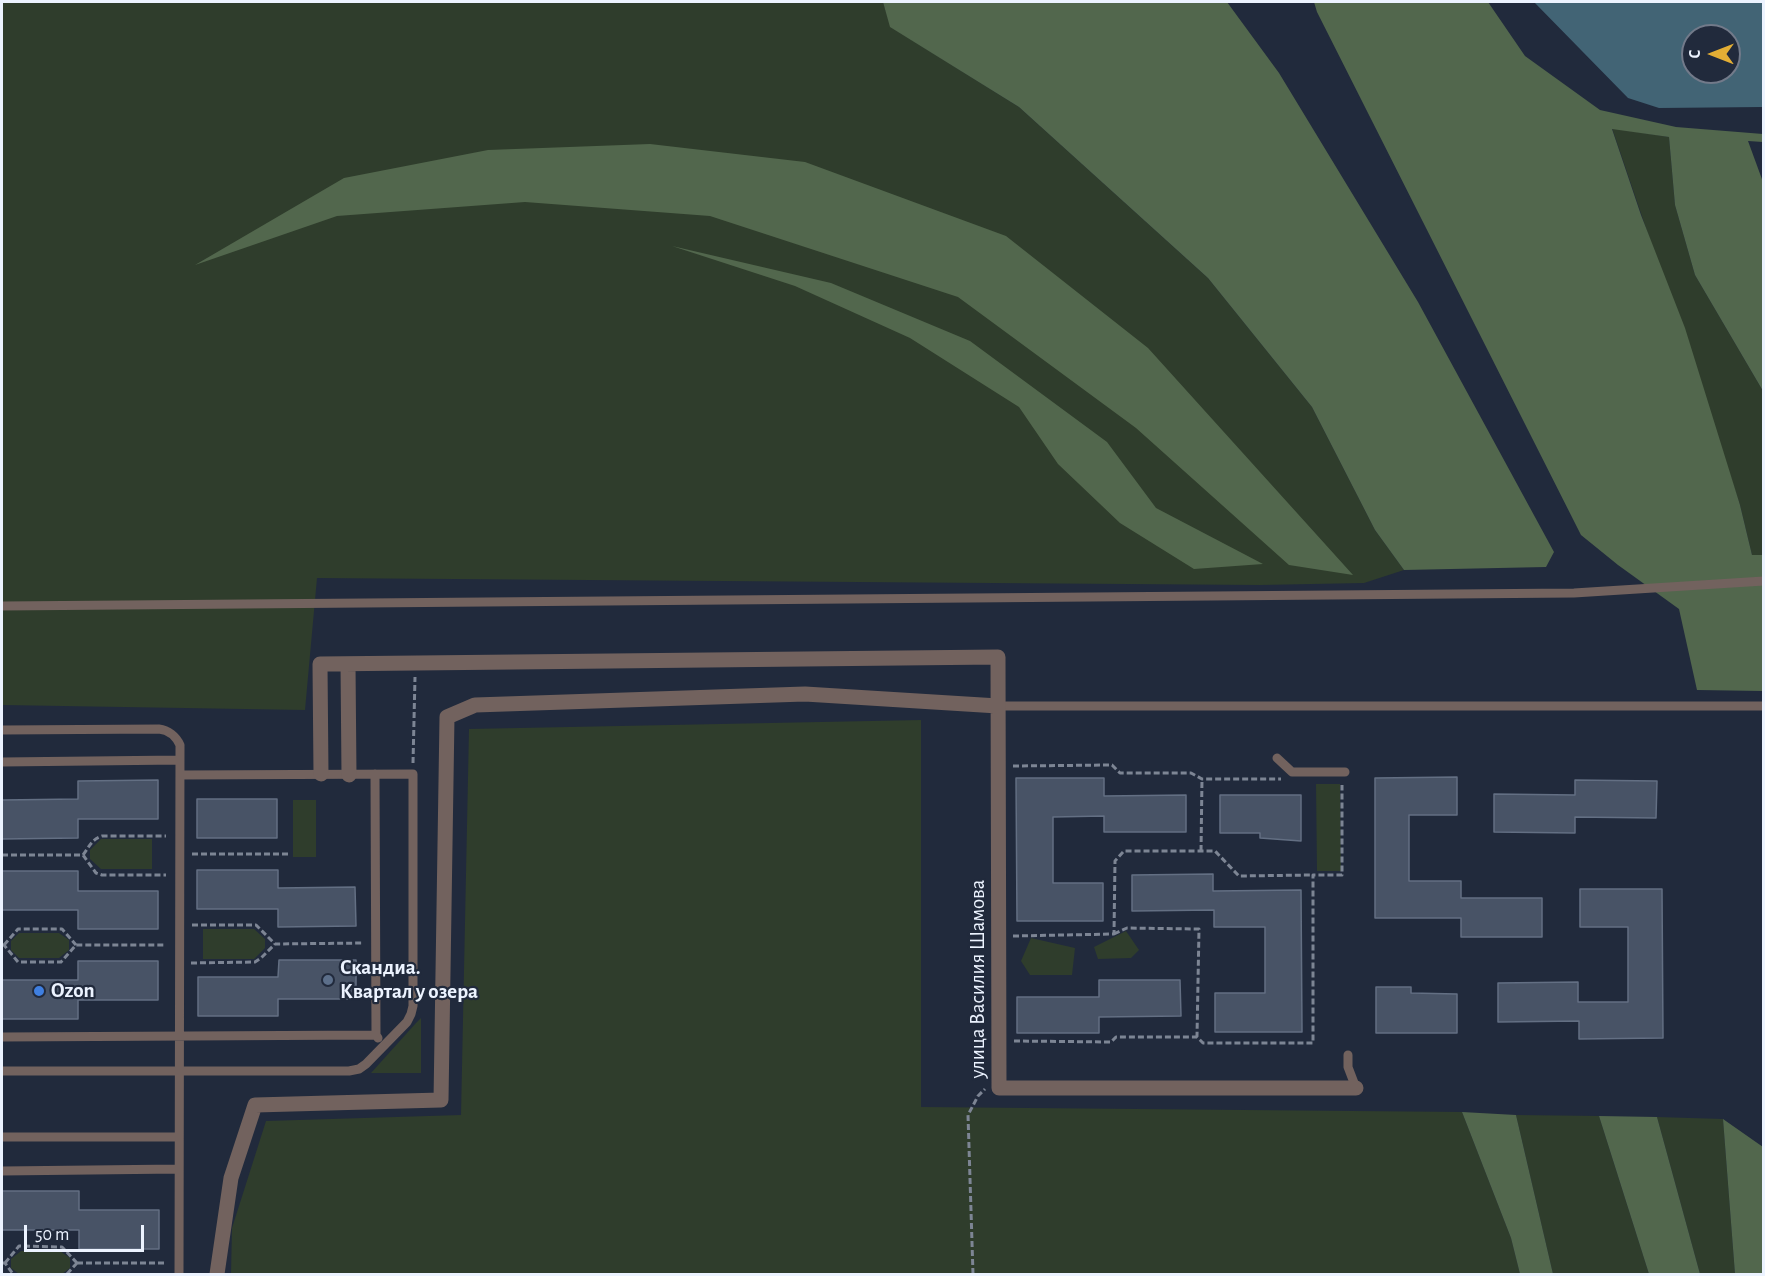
<!DOCTYPE html>
<meta charset="utf-8">
<style>
body{margin:0}
#map{position:relative;width:1765px;height:1276px;overflow:hidden;background:#212a3c;font-family:"Alegreya Sans",sans-serif}
canvas{display:block}
.frame{position:absolute;inset:0;border:3px solid #ecf3ff;pointer-events:none}
.north{position:absolute;left:1681px;top:24px;width:60px;height:60px;box-sizing:border-box;background:#212a3c;border:2px solid #727a8a;border-radius:50%;rotate:270deg;font-size:16px;font-weight:700;line-height:24px;text-align:center;color:#ecf3ff}
.north::after{content:'';display:block;margin:auto;width:21px;height:27px;background:#e3ae35;clip-path:polygon(50% 0,100% 100%,50% 72%,0 100%)}
.scale{position:absolute;left:24px;top:1225px;width:120px;height:27px;box-sizing:border-box;border:3px solid #ecf3ff;border-top:0;padding-left:8px;font-size:18px;line-height:21px;white-space:nowrap;color:#ecf3ff;-webkit-text-stroke:4px #212a3c;paint-order:stroke}
</style>
<div id="map">
<canvas width="1765" height="1276"></canvas>
<div class="frame"></div>
<div class="north">С</div>
<div class="scale">50 m</div>
</div>
<script>
const context = document.querySelector('canvas').getContext('2d');
context.lineJoin = 'round';
function paint(path, color) {
  context.fillStyle = color;
  context.fill(path, 'evenodd');
}
function stroke(path, color, width, dash) {
  context.strokeStyle = color;
  context.lineWidth = width;
  context.lineCap = dash ? 'butt' : 'round';
  context.setLineDash(dash || []);
  context.stroke(path);
}
function write(font, color, halo, rows, align = 'center') {
  context.font = font + ' "Alegreya Sans",sans-serif';
  context.lineWidth = 4.5;
  context.setLineDash([]);
  context.textBaseline = 'middle';
  context.strokeStyle = halo;
  context.fillStyle = color;
  for (const [text, x, y, turn = 0] of rows) {
    context.save();
    context.translate(x, y);
    context.rotate((+turn || 0) * Math.PI / 180);
    context.textAlign = isNaN(turn) ? turn : align;
    if (halo) context.strokeText(text, 0, 0);
    context.fillText(text, 0, 0);
    context.restore();
  }
}
const green = new Path2D(`
 M2 2H883L891 27 1019 107 1208 278 1312 407 1375 530 1404 570 1364 583 1260 585 317 578 305 710 2 705Z
 M1612 128 1669 137 1675 205 1695 275 1763 391V555H1752L1740 505Z
 M921 720V1107L1462 1112 1511 1238 1520 1274H231L232 1228 266 1121 461 1115 469 729Z
 M1316 784H1340L1341 871H1317Z
 M293 800H316V857H293Z
 M101 839H152V869H101L90 859V850Z
 M203 929H254L265 939V948L254 959H203Z
 M1126 931 1139 950 1131 958 1098 959 1094 947Z
 M19 933H59L69 940V950L59 958H19L11 950V941Z
 M1031 938 1075 948 1072 975H1030L1021 961Z
 M421 1018V1073H371L416 1023Z
 M1516 1115 1599 1116 1649 1274H1553Z
 M1657 1117 1723 1119 1735 1274H1700Z
 M21 1251H60L70 1258V1268L62 1274H19L11 1268V1259Z`);
const forest = new Path2D(`
 M883 2H1227L1279 73 1418 302 1554 552 1546 567 1404 570 1375 530 1312 407 1208 278 1019 107 890 27Z
 M1314 2H1488L1525 56 1600 110 1676 127 1763 134V142L1748 141 1763 182V391L1695 275 1675 205 1669 137 1612 129 1641 215 1685 328 1740 505 1752 555H1763V691L1697 690 1679 609 1618 565 1581 535 1317 12Z
 M650 144 805 162 1006 236 1148 348 1353 575 1289 565 1136 428 958 297 710 216 525 202 337 216 195 265 344 178 488 150Z
 M672 246 831 283 970 341 1107 442 1156 508 1263 564 1194 569 1120 523 1058 464 1019 407 910 338 795 286Z
 M1462 1112 1516 1115 1553 1274H1520L1511 1238Z
 M1599 1116 1657 1117 1700 1274H1649Z
 M1723 1119 1763 1147V1274H1735Z`);
const water = new Path2D(`
 M1534 2H1763V107L1659 108 1628 98ZM1693 36H1729V72H1693Z`);
const building = new Path2D(`
 M1457 777V815H1409V881H1461V898H1542V937H1461V918H1375V778Z
 M1016 778H1104V796L1186 795V832H1104V816L1053 817V883H1103V921H1017Z
 M158 780V819H78V838L2 839V800L78 799V781Z
 M1575 780 1657 781 1656 818 1575 817V833L1494 832V794L1575 795Z
 M1220 795H1301V841L1260 838V833H1220Z
 M197 799H277V838H197Z
 M197 870H278V888L355 887 356 926 278 927V909H197Z
 M2 871H78V891H158V929H78V910H2Z
 M1213 874V891L1301 890 1302 1032H1215V993H1265V927H1214V910L1132 911V875Z
 M1580 889H1662L1663 1038 1579 1039V1021L1498 1022V983L1578 982V1002H1628V927H1580Z
 M279 960H356V999H278V1016H198V977H278Z
 M78 961H158V1000H78V1019H2V980H78Z
 M1099 980H1180L1181 1016 1099 1017V1033H1017V997H1099Z
 M1376 987H1411V993L1457 994V1033H1376Z
 M2 1191H79V1210H159V1249H79V1230H2Z`);
const path = new Path2D(`
 M413 763 415 677
 M1013 766 1112 765 1120 773H1191L1202 779H1281
 M1201 851 1202 779
 M192 854H288
 M2 855H83C89 847 92 839 102 836H166
 M83 855 96 873 102 875H166
 M192 925H256L275 944 364 943
 M1114 934 1127 928 1199 929 1197 1036
 M1013 936 1114 934 1115 861 1124 851H1215L1239 876 1313 875
 M2 945H4L18 962H61L76 945H166
 M4 945 18 929H62L76 945
 M191 963 255 962 261 958 275 944
 M1014 1041 1111 1042 1116 1037H1197L1203 1043H1313V875H1342V785
 M2 1263H5L13 1274
 M5 1263 19 1246 62 1247 77 1263
 M77 1263H167
 M67 1274 77 1263
 M973 1274 968 1115 978 1096 985 1089`);
const service = new Path2D(`
 M2 606 1574 593 1764 581
 M998 706H1764
 M2 730 159 729C168 730 176 736 180 745L179 1274
 M1277 758 1292 772H1345
 M2 762 180 760
 M375 774 376 1035 378 1038
 M2 1037 376 1035
 M1348 1055V1067L1356 1088
 M2 1071H349L359 1069 366 1064 407 1022 411 1014 413 1006V774L180 775
 M2 1137H179
 M2 1171 179 1169`);
const minor = new Path2D(`
 M348 664 349 775
 M321 774 320 664 998 657 999 1088H1356
 M217 1274 231 1178 255 1105 441 1100 447 717 475 705 805 694 998 706`);
const markers = [
 [328,980,6,"#5c6f8a"],
 [39,991,6,"#3f7fe0"]
];
const poiNames = [
 ["Скандиа.",340,968],
 ["Квартал у озера",340,992],
 ["Ozon",51,991]
];
const streetNames = [
 ["улица Василия Шамова",978,979,-90]
];
paint(green, '#2f3d2c');
paint(forest, '#52674d');
paint(water, '#426475');
paint(building, '#485366');
stroke(building, '#636f83', 1.5);
stroke(path, '#7d8594', 3, [6, 3]);
stroke(service, '#72625e', 9);
stroke(minor, '#72625e', 15);
for (const [x, y, r, color] of markers) {
  const dot = new Path2D();
  dot.arc(x, y, r, 0, 2 * Math.PI);
  context.fillStyle = color;
  context.fill(dot);
  stroke(dot, '#212a3c', 2);
}
write('bold 21px', '#ecf3ff', '#212a3c', poiNames, 'left');
write('21px', '#ecf3ff', '#212a3c', streetNames);
</script>
